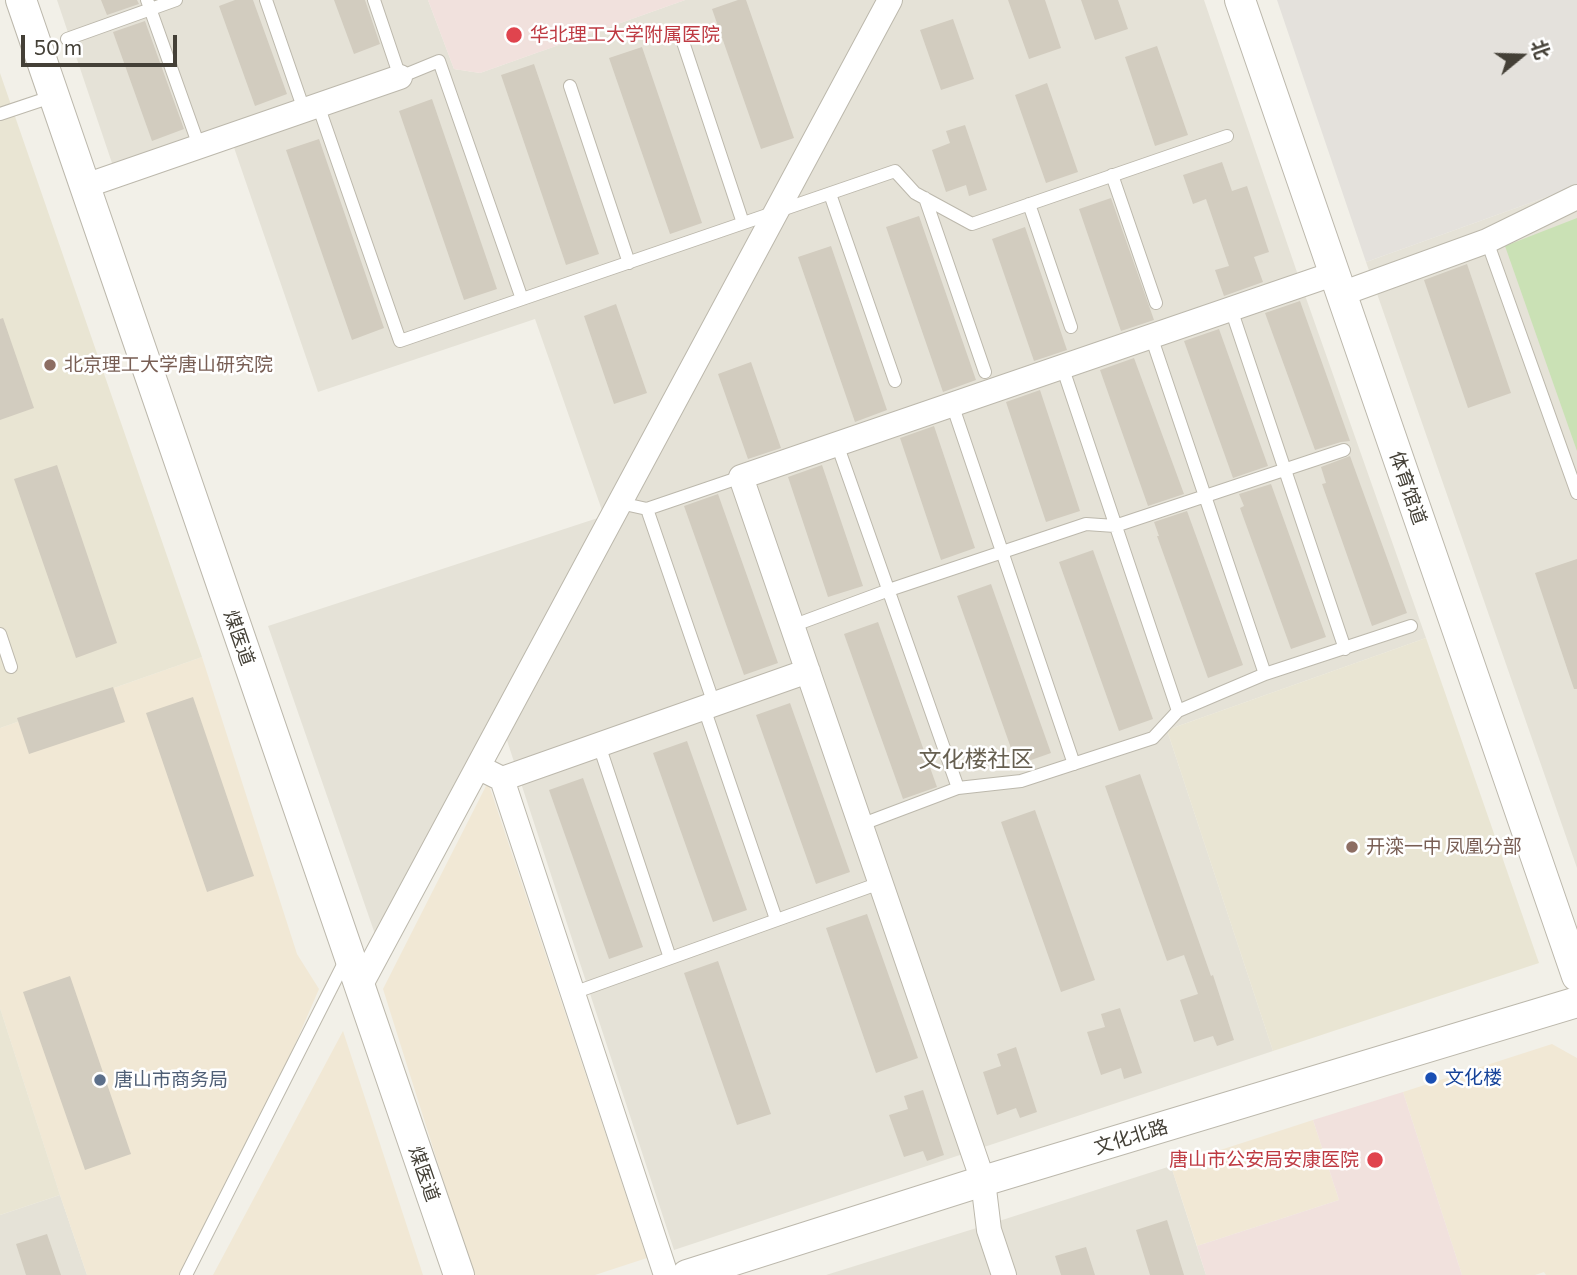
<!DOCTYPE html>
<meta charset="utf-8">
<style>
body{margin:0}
#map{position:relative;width:1577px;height:1275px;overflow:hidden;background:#f2f0e8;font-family:Commissioner,"Noto Sans SC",sans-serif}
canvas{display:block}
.north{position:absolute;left:1486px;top:21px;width:70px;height:70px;-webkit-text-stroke:5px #fff;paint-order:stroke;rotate:71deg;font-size:19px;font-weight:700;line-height:28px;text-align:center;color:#444037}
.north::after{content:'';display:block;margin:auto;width:24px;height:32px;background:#444037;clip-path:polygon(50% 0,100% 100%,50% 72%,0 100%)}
.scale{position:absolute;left:21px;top:35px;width:156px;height:32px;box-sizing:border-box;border:4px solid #444037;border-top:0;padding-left:9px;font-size:21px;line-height:24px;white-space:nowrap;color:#444037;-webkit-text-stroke:5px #fff;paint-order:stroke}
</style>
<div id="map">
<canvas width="1577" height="1275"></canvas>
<div class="north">北</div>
<div class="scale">50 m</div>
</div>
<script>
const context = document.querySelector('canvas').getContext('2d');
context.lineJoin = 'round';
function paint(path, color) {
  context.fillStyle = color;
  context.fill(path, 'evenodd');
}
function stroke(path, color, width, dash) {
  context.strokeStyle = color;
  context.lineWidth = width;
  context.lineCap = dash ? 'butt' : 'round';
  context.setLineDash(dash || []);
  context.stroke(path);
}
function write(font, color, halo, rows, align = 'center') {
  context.font = font + ' Commissioner,"Noto Sans SC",sans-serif';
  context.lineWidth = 5;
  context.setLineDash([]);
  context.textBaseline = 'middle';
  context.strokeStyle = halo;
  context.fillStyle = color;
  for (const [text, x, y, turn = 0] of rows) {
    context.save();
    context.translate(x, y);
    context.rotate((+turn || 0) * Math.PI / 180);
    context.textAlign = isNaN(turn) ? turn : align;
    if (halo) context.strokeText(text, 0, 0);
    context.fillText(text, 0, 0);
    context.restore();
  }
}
const residential = new Path2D(`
 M57 0H428L454 69 480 73 685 0H1204L1300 281 1426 638 1167 730 1273 1051 674 1250 498 713 376 937 268 626 604 516 535 319 318 392 229 133 115 172Z
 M1577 186V868L1366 262Z
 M1171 1166 1206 1275H826L999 1221Z
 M60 1195 87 1275H0V1215Z`);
const commercial = new Path2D(`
 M202 657 297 954 319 989 255 1137 191 1275H87L60 1195 0 1008V728Z
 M488 782 647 1258 595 1275H473L383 989Z
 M343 1031 423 1275H213Z
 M1552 1044 1577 1058V1275H1546L1544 1272 1535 1275H1462L1403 1092Z
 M1313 1120 1339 1200 1197 1246 1171 1166Z`);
const industrial = new Path2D(`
 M1277 0H1577V186L1366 262Z`);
const education = new Path2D(`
 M0 73 202 657 0 728Z
 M1426 638 1539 963 1273 1051 1167 730Z
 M0 1008 60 1195 0 1215Z`);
const medical = new Path2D(`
 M428 0H685L480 73 454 69Z
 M1403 1092 1462 1275H1206L1197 1246 1339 1200 1313 1120Z`);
const green = new Path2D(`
 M1577 218V451L1505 246Z`);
const building = new Path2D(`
 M101 0H137L139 4 107 15Z
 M235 0H253L287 94 255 106 219 6Z
 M334 0H365L380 44 354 54Z
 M738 0H746L794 138 761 149 712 9Z
 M1008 0H1045L1061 48 1029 59Z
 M1081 0H1118L1128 29 1095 40Z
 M953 19 974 79 941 90 920 30Z
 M145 21 184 129 152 141 113 32Z
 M1157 46 1188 135 1155 146 1125 57Z
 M642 47 702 223 670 234 609 58Z
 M534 64 599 254 566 265 501 75Z
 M1047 83 1078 172 1046 183 1015 95Z
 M432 99 497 289 464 300 399 111Z
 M965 125 987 190 969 196 966 185 946 192 932 150 950 143 946 131Z
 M319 139 384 328 352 340 286 150Z
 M1222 162 1232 191 1247 186 1269 252 1254 257 1263 282 1224 296 1215 270 1229 266 1206 199 1193 204 1183 175Z
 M1111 198 1154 320 1121 331 1079 209Z
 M919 216 976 380 943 392 886 227Z
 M1025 227 1067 350 1034 361 992 239Z
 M831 246 887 410 855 422 798 257Z
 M1467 264 1511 393 1468 408 1424 280Z
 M1300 301 1350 441 1341 442 1315 450 1265 313Z
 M616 304 647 393 614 404 584 316Z
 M3 318 34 408 0 420V319Z
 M1219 329 1268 466 1233 478 1184 341Z
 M1134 358 1184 494 1148 506 1100 370Z
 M751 362 781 448 748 459 718 374Z
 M1040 390 1080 511 1046 522 1006 402Z
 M934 426 975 548 941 560 900 438Z
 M1350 456 1407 613 1372 626 1322 484 1326 483 1321 467Z
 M57 465 117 643 76 658 14 479Z
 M822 465 863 586 828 597 788 477Z
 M1271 484 1326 637 1291 649 1240 508 1244 506 1239 494Z
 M718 494 778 663 744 675 684 506Z
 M1187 511 1243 665 1208 678 1157 536H1159L1154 522Z
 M1093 550 1153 719 1119 731 1059 562Z
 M1577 559V689H1574L1535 573Z
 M991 584 1051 753 1017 765 957 596Z
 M878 622 937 787 903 799 844 634Z
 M113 687 125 722 29 754 17 718Z
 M193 697 254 876 207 892 146 713Z
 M790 703 850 872 816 884 756 715Z
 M687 741 747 910 713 922 653 753Z
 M1140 774 1211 976 1213 975 1234 1040 1217 1046 1213 1036 1194 1042 1180 1000 1198 994 1184 955 1167 961 1105 786Z
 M583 778 643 947 609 959 549 790Z
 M1035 810 1095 980 1061 992 1001 822Z
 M867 914 918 1058 876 1073 826 928Z
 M718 961 771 1114 737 1125 684 973Z
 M70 976 131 1154 85 1170 23 992Z
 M1120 1008 1142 1073 1124 1079 1121 1068 1101 1075 1087 1032 1105 1027 1101 1014Z
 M1016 1047 1037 1112 1020 1118 1016 1108 997 1115 983 1072 1001 1066 997 1054Z
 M923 1090 944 1155 927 1161 923 1151 904 1157 889 1115 908 1109 904 1096Z
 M1167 1220 1184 1275H1150L1136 1230Z
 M47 1234 61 1275H26L16 1244Z
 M1086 1247 1095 1275H1061L1055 1256Z`);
const service = new Path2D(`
 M147 0 199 146
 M266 0 304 110
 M374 0 400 77 439 61 522 299
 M67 39 176 0
 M683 42 743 223
 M570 86 629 263
 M318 105 400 341 895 171 915 193 972 224 1227 136
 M0 114 54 96
 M1112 175 1156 303
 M830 194 895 381
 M925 198 985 372
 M1029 204 1071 327
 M1487 241 1577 493
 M1231 309 1345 649
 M1151 336 1265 674
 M952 404 1074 764
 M837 444 958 788
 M620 503 647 509 741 477
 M647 509 714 704
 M792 626 889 590 1086 524 1115 526 1344 450
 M0 634 11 667
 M704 708 776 919
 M1178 711 1265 674 1411 626
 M599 745 670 958
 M860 825 958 788 1021 781 1153 738 1178 711 1062 366
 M573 993 880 883
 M186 1275 347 957`);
const minor = new Path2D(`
 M85 186 400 77
 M1341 294 1487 241 1577 197
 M478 767 502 779 666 1275
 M502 779 808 671
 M359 988 890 0
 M1004 1275 989 1230 983 1181 741 477 1333 274`);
const tertiary = new Path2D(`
 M21 0 459 1275
 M1240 0 1577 976
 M687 1275 983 1181 1577 1002`);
const markers = [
 [514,35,9,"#e0444e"],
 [50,365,7,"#8d6e63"],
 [1352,847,7,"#8d6e63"],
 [1431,1078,7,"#1a4fb4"],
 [100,1080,7,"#5c6f8a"],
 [1375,1160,9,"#e0444e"]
];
const healthNames = [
 ["华北理工大学附属医院",530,35],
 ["唐山市公安局安康医院",1359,1160,"right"]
];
const educationNames = [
 ["北京理工大学唐山研究院",64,365],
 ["开滦一中 凤凰分部",1366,847]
];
const streetNames = [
 ["体育馆道",1408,488,71],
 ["煤医道",239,638,71],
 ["文化北路",1131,1137,-17],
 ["煤医道",424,1174,71]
];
const transitNames = [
 ["文化楼",1445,1078]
];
const serviceNames = [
 ["唐山市商务局",114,1080]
];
const quarterNames = [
 ["文化楼社区",976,759]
];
paint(residential, '#e5e2d7');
paint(commercial, '#f1e8d5');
paint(industrial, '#e4e1dc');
paint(education, '#e9e5d3');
paint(medical, '#f1e1dd');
paint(green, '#cae1b5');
paint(building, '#d2ccbf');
stroke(service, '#bcb8ac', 14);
stroke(minor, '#bcb8ac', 26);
stroke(tertiary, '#bcb8ac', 32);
stroke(service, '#fff', 12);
stroke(minor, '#fff', 24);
stroke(tertiary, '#fff', 30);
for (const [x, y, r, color] of markers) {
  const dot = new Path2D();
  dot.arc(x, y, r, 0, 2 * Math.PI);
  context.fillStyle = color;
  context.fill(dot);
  stroke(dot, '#fff', 2.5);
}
write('19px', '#be3a42', '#fff', healthNames, 'left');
write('19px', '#785e54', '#fff', educationNames, 'left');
write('19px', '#444037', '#fff', streetNames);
write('19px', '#164399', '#fff', transitNames, 'left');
write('19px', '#4e5e75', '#fff', serviceNames, 'left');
write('23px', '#665f50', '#fff', quarterNames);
</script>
